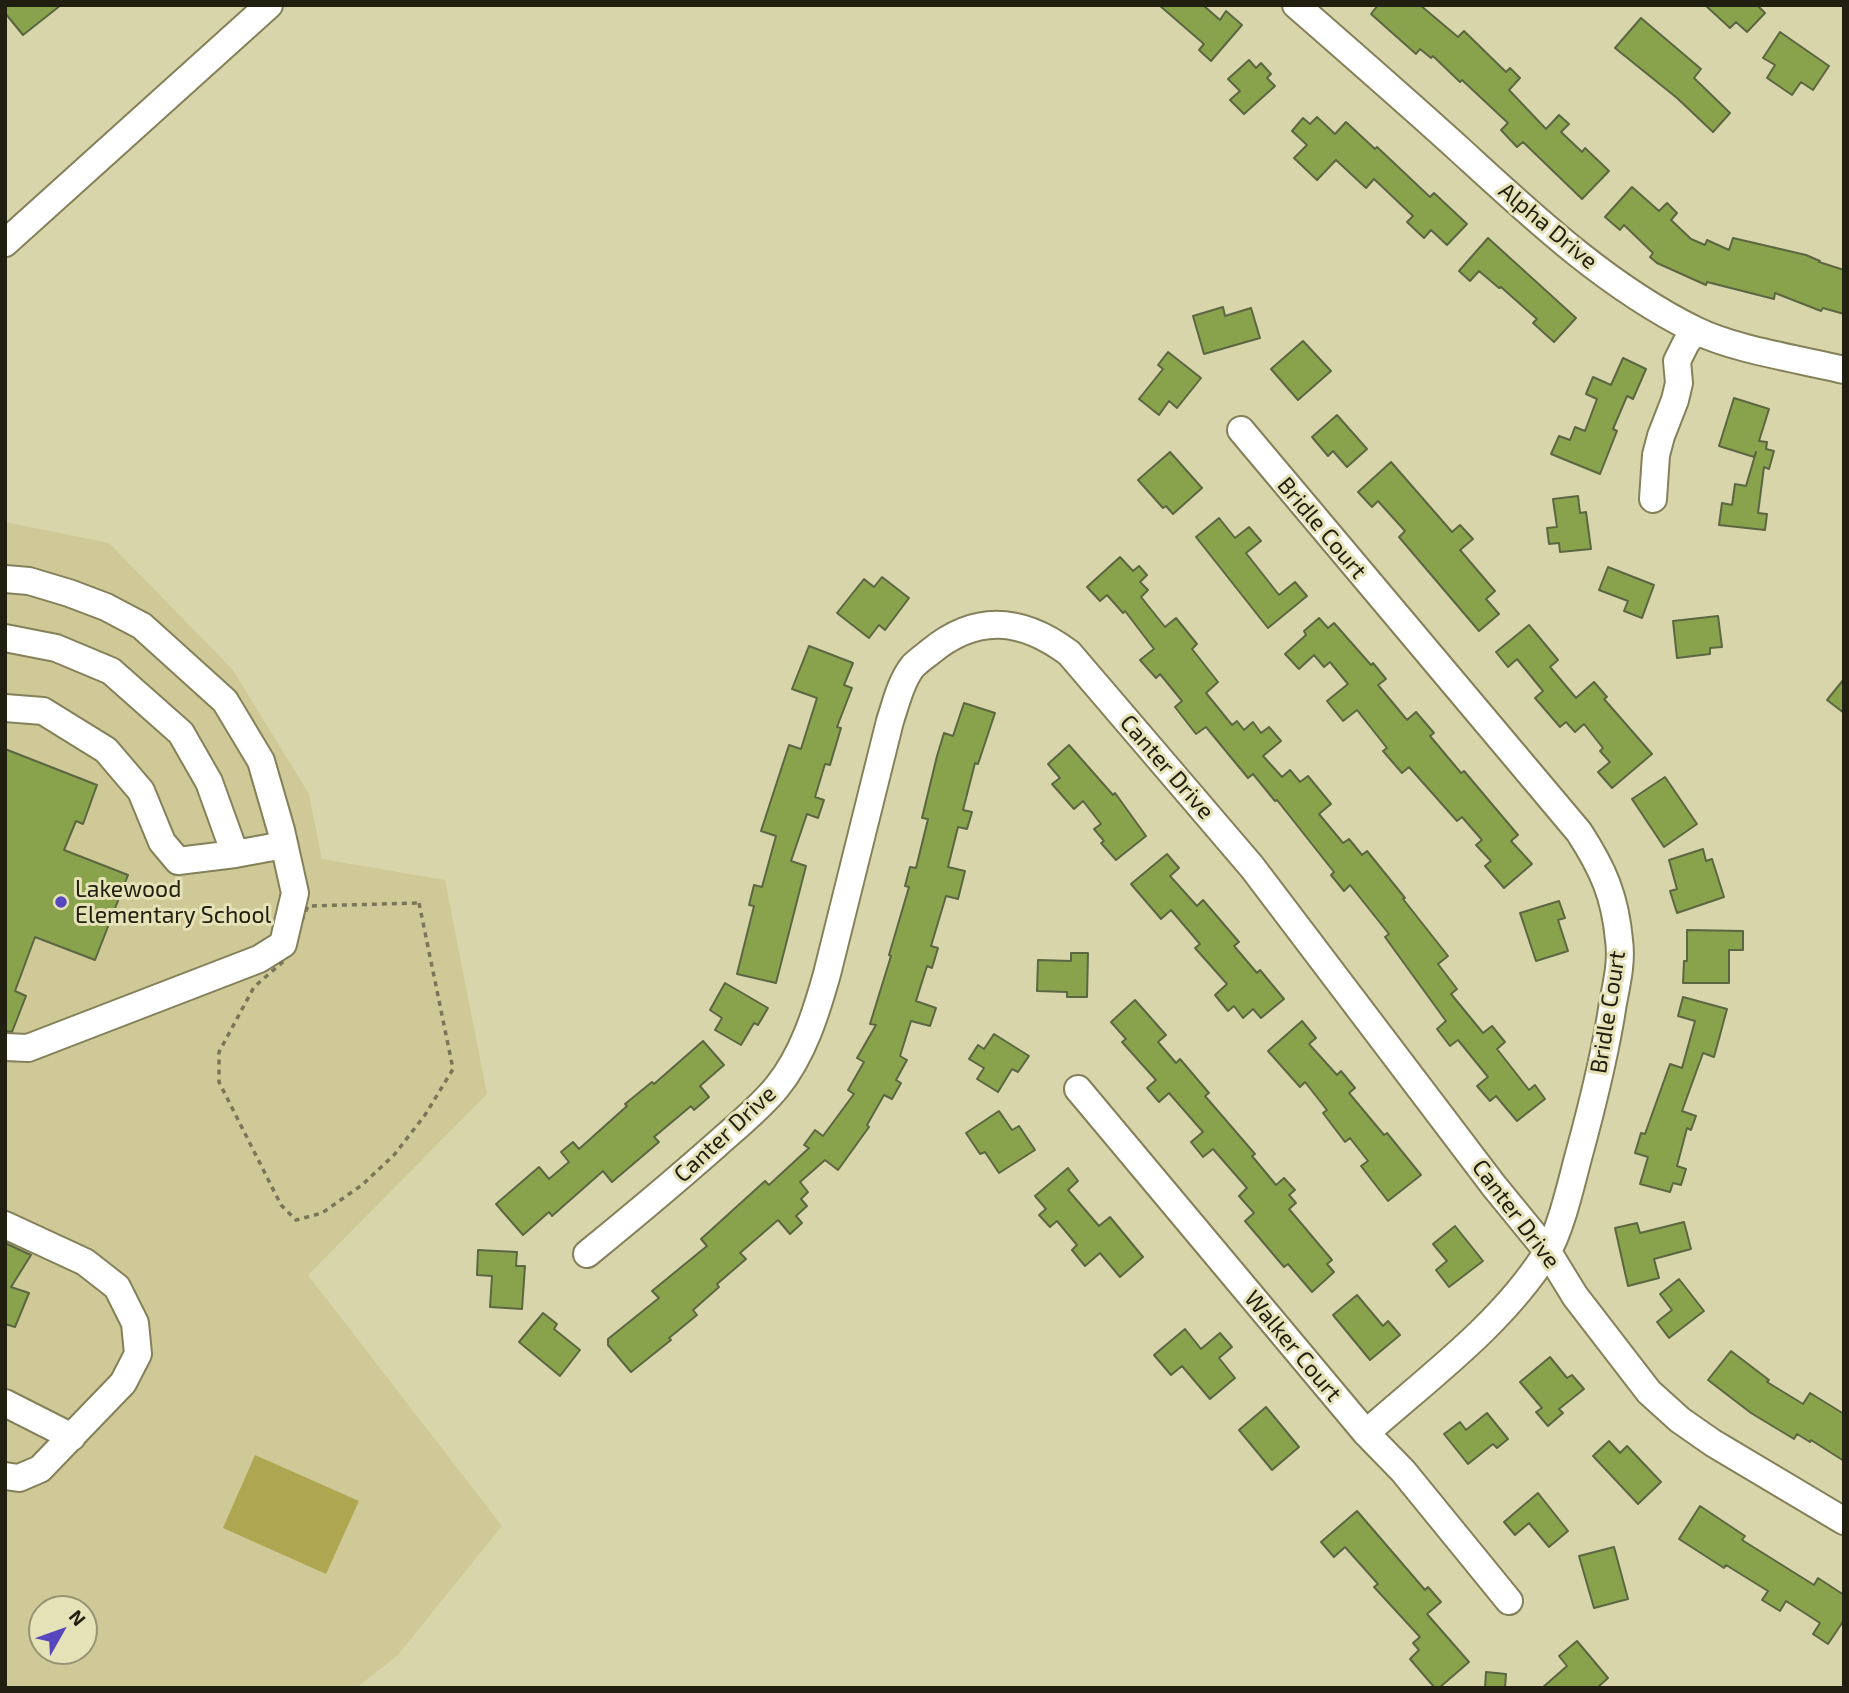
<!DOCTYPE html>
<style>
body{margin:0}
#map{position:relative;width:1849px;height:1693px;overflow:hidden;background:#d9d5aa;font-family:"Exo 2",sans-serif}
canvas{display:block}
.frame{position:absolute;inset:0;border:7px solid #212010;pointer-events:none}
.north{position:absolute;left:28px;top:1595px;width:70px;height:70px;box-sizing:border-box;background:#e6e2b7;border:2px solid #979474;border-radius:50%;rotate:50deg;font-size:19px;font-weight:700;line-height:28px;text-align:center;color:#212010}
.north::after{content:'';display:block;margin:auto;width:24px;height:32px;background:#5747bf;clip-path:polygon(50% 0,100% 100%,50% 72%,0 100%)}
</style>
<div id="map">
<canvas width="1849" height="1693"></canvas>
<div class="frame"></div>
<div class="north">N</div>
</div>
<script>
const context = document.querySelector('canvas').getContext('2d');
context.lineJoin = 'round';
function paint(path, color) {
  context.fillStyle = color;
  context.fill(path, 'evenodd');
}
function stroke(path, color, width, dash) {
  context.strokeStyle = color;
  context.lineWidth = width;
  context.lineCap = dash ? 'butt' : 'round';
  context.setLineDash(dash || []);
  context.stroke(path);
}
function write(font, color, halo, rows, align = 'center') {
  context.font = font + ' "Exo 2",sans-serif';
  context.lineWidth = 6;
  context.setLineDash([]);
  context.textBaseline = 'middle';
  context.strokeStyle = halo;
  context.fillStyle = color;
  for (const [text, x, y, turn = 0] of rows) {
    context.save();
    context.translate(x, y);
    context.rotate((+turn || 0) * Math.PI / 180);
    context.textAlign = isNaN(turn) ? turn : align;
    if (halo) context.strokeText(text, 0, 0);
    context.fillText(text, 0, 0);
    context.restore();
  }
}
const built = new Path2D(`
 M5 522 109 543 233 670 309 794 322 859 445 880 487 1094 308 1275 502 1526 397 1656 356 1688H5ZM42 1609H84V1651H42Z`);
const green = new Path2D(`
 M255 1455 359 1501 326 1574 223 1528Z`);
const building = new Path2D(`
 M5 5H61L23 35 5 13Z
 M1159 5H1203L1220 20 1226 11 1242 25 1211 61 1199 50 1204 44Z
 M1378 5H1420L1458 37 1464 31 1506 72 1510 68 1520 78 1509 90 1546 129 1559 115 1569 124 1561 132 1582 152 1585 148 1609 171 1582 199 1523 142 1517 147 1501 130 1508 123 1462 80 1460 82 1433 56 1431 58 1420 49 1416 54 1371 14Z
 M1705 5H1757L1765 13 1747 32 1736 22 1730 28Z
 M1641 18 1701 69 1694 78 1730 113 1713 132 1677 98 1615 48Z
 M1780 32 1829 66 1813 90 1801 82 1792 95 1767 78 1775 65 1763 58Z
 M1249 60 1256 68 1261 63 1271 74 1267 78 1275 86 1244 114 1230 100 1240 91 1228 79Z
 M1317 117 1335 134 1346 122 1375 149 1377 147 1430 197 1434 193 1467 224 1447 245 1431 230 1424 238 1407 222 1413 216 1374 179 1366 188 1336 160 1317 180 1294 158 1307 145 1292 131 1303 118 1310 124Z
 M1632 187 1659 211 1667 203 1677 213 1671 220 1691 239 1705 245 1707 240 1729 250 1733 238 1806 255 1820 261 1819 262 1844 270V314L1823 308 1821 311 1775 293 1774 299 1707 282 1706 285 1657 263 1650 257 1653 253 1624 225 1620 230 1605 217Z
 M1488 238 1576 318 1554 342 1533 323 1537 319 1501 287 1499 288 1479 271 1470 281 1459 271Z
 M1223 307 1225 316 1251 308 1260 338 1204 354 1193 316Z
 M1303 341 1331 371 1298 400 1271 369Z
 M1168 352 1201 378 1177 408 1169 401 1159 415 1139 399 1163 369 1158 365Z
 M1623 358 1646 369 1633 399 1627 396 1613 429 1617 431 1600 474 1551 454 1559 436 1570 440 1575 427 1585 431 1597 399 1586 394 1593 377 1611 385Z
 M1734 398 1769 409 1759 441 1767 442 1766 449 1774 451 1769 469 1764 467 1758 513 1767 514 1765 530 1719 525 1722 503 1732 505 1735 484 1746 486 1756 452 1754 457 1719 446Z
 M1337 415 1367 449 1347 467 1333 451 1328 456 1312 437Z
 M1170 452 1202 488 1173 514 1166 506 1163 508 1138 480Z
 M1391 462 1452 532 1460 525 1473 539 1460 550 1495 591 1486 599 1499 614 1479 631 1399 537 1405 531 1378 501 1372 507 1358 492Z
 M1578 496 1580 513 1586 512 1591 549 1560 552 1559 543 1549 544 1547 528 1557 527 1553 499Z
 M1219 518 1235 538 1249 527 1261 541 1246 553 1279 595 1295 582 1307 596 1268 628 1196 537Z
 M1120 557 1133 571 1139 566 1147 575 1140 582 1148 590 1141 597 1165 627 1176 618 1197 644 1192 649 1218 682 1206 693 1232 725 1237 721 1244 730 1253 722 1261 733 1269 727 1281 741 1263 756 1282 777 1290 770 1300 782 1308 776 1331 804 1319 814 1343 843 1349 839 1362 855 1367 851 1405 898 1403 899 1448 956 1438 964 1457 989 1451 994 1483 1033 1492 1026 1505 1042 1497 1049 1529 1090 1535 1085 1545 1099 1517 1121 1496 1096 1490 1101 1477 1086 1488 1077 1458 1040 1450 1046 1437 1029 1446 1021 1385 937 1389 934 1350 885 1344 891 1331 875 1334 872 1277 800 1275 801 1253 774 1248 778 1206 727 1196 734 1175 707 1182 701 1160 674 1156 678 1140 660 1154 649 1125 611 1123 613 1107 595 1100 601 1087 587Z
 M1608 567 1654 585 1642 618 1624 611 1628 601 1599 590Z
 M882 577 909 598 885 630 879 625 869 638 837 613 864 579 874 587Z
 M1718 616 1722 647 1710 648V654L1677 658 1673 621Z
 M1319 618 1328 628 1334 623 1371 665 1373 663 1386 679 1378 685 1407 720 1416 712 1434 733 1430 736 1461 773 1464 771 1518 835 1511 841 1532 864 1504 888 1485 866 1491 861 1476 845 1482 840 1462 817 1457 821 1409 767 1402 773 1383 751 1387 748 1357 710 1343 721 1327 701 1348 684 1330 662 1324 667 1314 655 1299 669 1285 654 1306 635 1304 631Z
 M1529 625 1558 660 1550 667 1576 698 1594 682 1607 697 1604 699 1652 754 1612 788 1598 772 1610 762 1600 751 1603 748 1584 724 1575 732 1566 722 1560 727 1535 698 1543 691 1517 659 1508 667 1496 652Z
 M809 646 853 663 844 685 852 688 837 727 841 728 830 765 825 764 815 797 824 800 818 818 807 814 791 861 806 866 776 983 737 974 754 906 749 905 754 885 762 887 776 836 761 831 789 745 801 749 817 698 792 689Z
 M1844 679V713L1827 700Z
 M964 703 995 713 978 764 975 763 963 810 972 812 967 829 958 827 948 867 965 871 958 899 946 896 931 946 938 948 932 968 927 966 916 1001 936 1008 930 1026 911 1021 900 1056 907 1060 896 1080 901 1083 892 1099 884 1095 867 1125 869 1127 838 1170 825 1160 800 1182 808 1192 801 1199 807 1206 796 1216 802 1223 790 1234 778 1220 740 1253 746 1259 717 1284 719 1287 693 1310 697 1315 669 1338 671 1340 631 1372 608 1345V1339L659 1298 652 1291 707 1246 701 1239 765 1181 769 1185 809 1148 804 1145 815 1130 823 1136 854 1094 848 1090 864 1062 857 1058 876 1025 870 1024 891 956 889 955 909 887 905 886 910 867 916 868 928 819 922 818 937 756 944 733 953 736Z
 M1069 745 1113 795 1115 793 1146 836 1116 860 1101 843 1104 841 1094 829 1101 824 1083 801 1074 809 1052 784 1060 778 1048 764Z
 M5 749 97 785 83 824 76 821 64 850 128 875 95 960 35 937 15 991 26 996 12 1032 5 1031Z
 M1665 777 1697 824 1664 847 1632 799Z
 M1703 849 1706 861 1712 859 1724 897 1677 913 1670 891 1677 889 1669 860Z
 M1167 854 1179 868 1170 876 1197 906 1203 900 1239 942 1234 946 1257 973 1260 970 1284 999 1261 1018 1253 1009 1243 1018 1234 1006 1228 1011 1215 995 1227 984 1195 948 1200 944 1171 910 1161 919 1131 884Z
 M1559 901 1565 918 1558 920 1568 951 1536 961 1520 913Z
 M1687 930 1743 931V950H1729V983H1683L1684 961H1687Z
 M1071 953H1088L1087 997H1067V992L1037 991 1038 960 1071 961Z
 M725 983 768 1008 758 1025 754 1023 741 1045 715 1030 722 1018 710 1010Z
 M1683 997 1727 1009 1714 1057 1703 1053 1682 1111 1696 1116 1691 1130 1687 1128 1677 1166 1686 1169 1681 1185 1673 1183 1670 1192 1640 1184 1648 1157 1635 1153 1641 1133 1645 1134 1670 1064 1682 1068 1695 1021 1678 1016Z
 M1135 1000 1166 1035 1158 1042 1176 1063 1180 1059 1209 1093 1205 1096 1255 1154 1252 1156 1276 1185 1284 1178 1295 1190 1289 1195 1296 1203 1289 1209 1332 1260 1327 1264 1334 1272 1312 1292 1288 1264 1284 1267 1245 1221 1254 1213 1239 1196 1247 1188 1213 1149 1203 1157 1191 1142 1203 1132 1169 1093 1159 1102 1147 1088 1156 1080 1122 1042 1126 1039 1111 1022Z
 M1302 1021 1316 1038 1309 1044 1337 1075 1341 1071 1355 1088 1349 1093 1384 1135 1387 1133 1421 1175 1388 1201 1361 1166 1368 1161 1350 1138 1345 1142 1323 1113 1327 1110 1305 1082 1300 1087 1268 1051Z
 M994 1034 1029 1056 1018 1072 1012 1069 998 1092 977 1079 984 1068 969 1059 978 1045 984 1049Z
 M703 1041 724 1065 700 1086 709 1097 694 1110 691 1106 654 1137 659 1142 612 1182 603 1171 552 1216 549 1212 523 1235 496 1204 539 1167 549 1179 569 1162 561 1152 573 1142 579 1149 627 1106 625 1104 652 1082 654 1084Z
 M999 1111 1012 1130 1019 1126 1035 1150 999 1173 985 1152 980 1154 966 1133Z
 M1068 1168 1078 1181 1068 1190 1099 1226 1110 1217 1143 1257 1120 1277 1100 1253 1085 1266 1072 1250 1077 1245 1057 1221 1050 1227 1039 1215 1046 1209 1035 1196Z
 M1684 1222 1691 1249 1654 1259 1659 1278 1628 1286 1615 1228 1637 1223 1640 1233Z
 M1455 1226 1483 1261 1449 1287 1436 1270 1447 1261 1433 1244Z
 M5 1243 31 1255 11 1287 29 1293 15 1327 5 1324Z
 M478 1250 517 1252 516 1266H525L522 1309 490 1307 492 1276 477 1275Z
 M1679 1279 1704 1311 1669 1338 1657 1322 1672 1310 1660 1294Z
 M1357 1295 1383 1326 1388 1321 1400 1335 1370 1360 1333 1315Z
 M543 1313 557 1324 554 1329 580 1350 560 1376 519 1342Z
 M1185 1329 1201 1349 1220 1333 1232 1347 1219 1358 1235 1378 1210 1399 1182 1366 1171 1375 1154 1355Z
 M1731 1351 1769 1380 1767 1382 1803 1404 1810 1393 1844 1414V1461L1811 1440 1810 1442 1797 1434 1794 1439 1751 1413 1708 1380Z
 M1550 1357 1567 1378 1572 1375 1584 1389 1559 1409 1563 1413 1548 1426 1536 1412 1542 1408 1520 1382Z
 M1266 1407 1299 1447 1272 1470 1239 1430Z
 M1487 1413 1508 1439 1497 1448 1493 1444 1468 1464 1444 1434 1460 1422 1466 1430Z
 M1609 1441 1620 1453 1627 1446 1661 1482 1638 1504 1593 1456Z
 M1538 1493 1568 1531 1549 1547 1529 1523 1515 1535 1504 1522Z
 M1700 1506 1745 1536 1742 1540 1814 1585 1818 1578 1844 1595V1620L1828 1644 1813 1634 1820 1623 1786 1601 1780 1611 1762 1600 1768 1591 1726 1565 1724 1568 1679 1539Z
 M1357 1511 1425 1590 1428 1587 1441 1602 1427 1614 1469 1662 1439 1688H1435L1410 1659 1419 1650 1413 1643 1420 1637 1374 1587 1378 1584 1345 1547 1334 1557 1321 1542Z
 M1614 1547 1628 1599 1594 1608 1579 1556Z
 M1577 1641 1608 1678 1597 1688H1542L1567 1666 1559 1656Z
 M1486 1672 1506 1674 1505 1688H1485Z`);
const path = new Path2D(`
 M419 903 453 1069 425 1115 394 1155 362 1185 322 1213 296 1220 281 1205 219 1082V1052L254 987 285 960 308 906Z`);
const minor = new Path2D(`
 M1296 5C1351 53 1406 101 1460 150 1532 216 1606 286 1695 330 1735 350 1799 359 1844 370
 M5 243 269 5
 M1241 430 1579 832C1603 869 1615 896 1619 940 1622 961 1617 982 1613 1003 1605 1056 1592 1107 1578 1158 1571 1184 1560 1233 1546 1254 1501 1325 1428 1378 1366 1433
 M1653 499 1656 455 1661 436 1675 400 1679 383 1677 361 1686 343 1696 331
 M5 579 29 581 69 593 106 607 142 626 225 701 261 761 281 830 295 893 283 944 259 959 28 1048 5 1047
 M5 638 56 648 111 671 181 733 209 782 235 854
 M5 708 43 711 106 750 141 791 162 842 178 861 235 854 284 845
 M1078 1089 1366 1433 1403 1471 1509 1601
 M5 1225 85 1262 117 1287 135 1323 138 1354 123 1383 40 1469 19 1478 5 1476
 M587 1254C630 1219 673 1183 715 1146 736 1127 759 1109 777 1087 803 1055 816 1013 827 974L890 721C896 703 901 681 913 666 918 661 925 656 930 652 977 613 1022 618 1069 653L1252 867 1494 1186 1548 1252 1575 1296 1649 1392 1680 1420 1713 1443 1844 1521
 M5 1403 72 1437`);
const markers = [
 [61,902,7,"#5747bf"]
];
const streetNames = [
 ["Alpha Drive",1548,226,40],
 ["Bridle Court",1322,528,50],
 ["Canter Drive",1167,767,49],
 ["Bridle Court",1608,1012,-81],
 ["Canter Drive",725,1134,-43],
 ["Canter Drive",1516,1214,53],
 ["Walker Court",1293,1346,50]
];
const poiNames = [
 ["Lakewood",75,889],
 ["Elementary School",75,915]
];
paint(built, '#cec997');
paint(green, '#afa652');
paint(building, '#89a34c');
stroke(building, '#5b6642', 2);
stroke(minor, '#848059', 30);
stroke(path, '#797659', 3.5, [5, 5]);
stroke(minor, '#fff', 26);
for (const [x, y, r, color] of markers) {
  const dot = new Path2D();
  dot.arc(x, y, r, 0, 2 * Math.PI);
  context.fillStyle = color;
  context.fill(dot);
  stroke(dot, '#e6e2b7', 2.5);
}
write('23px', '#212010', '#e6e2b7', streetNames);
write('23px', '#212010', '#e6e2b7', poiNames, 'left');
</script>
